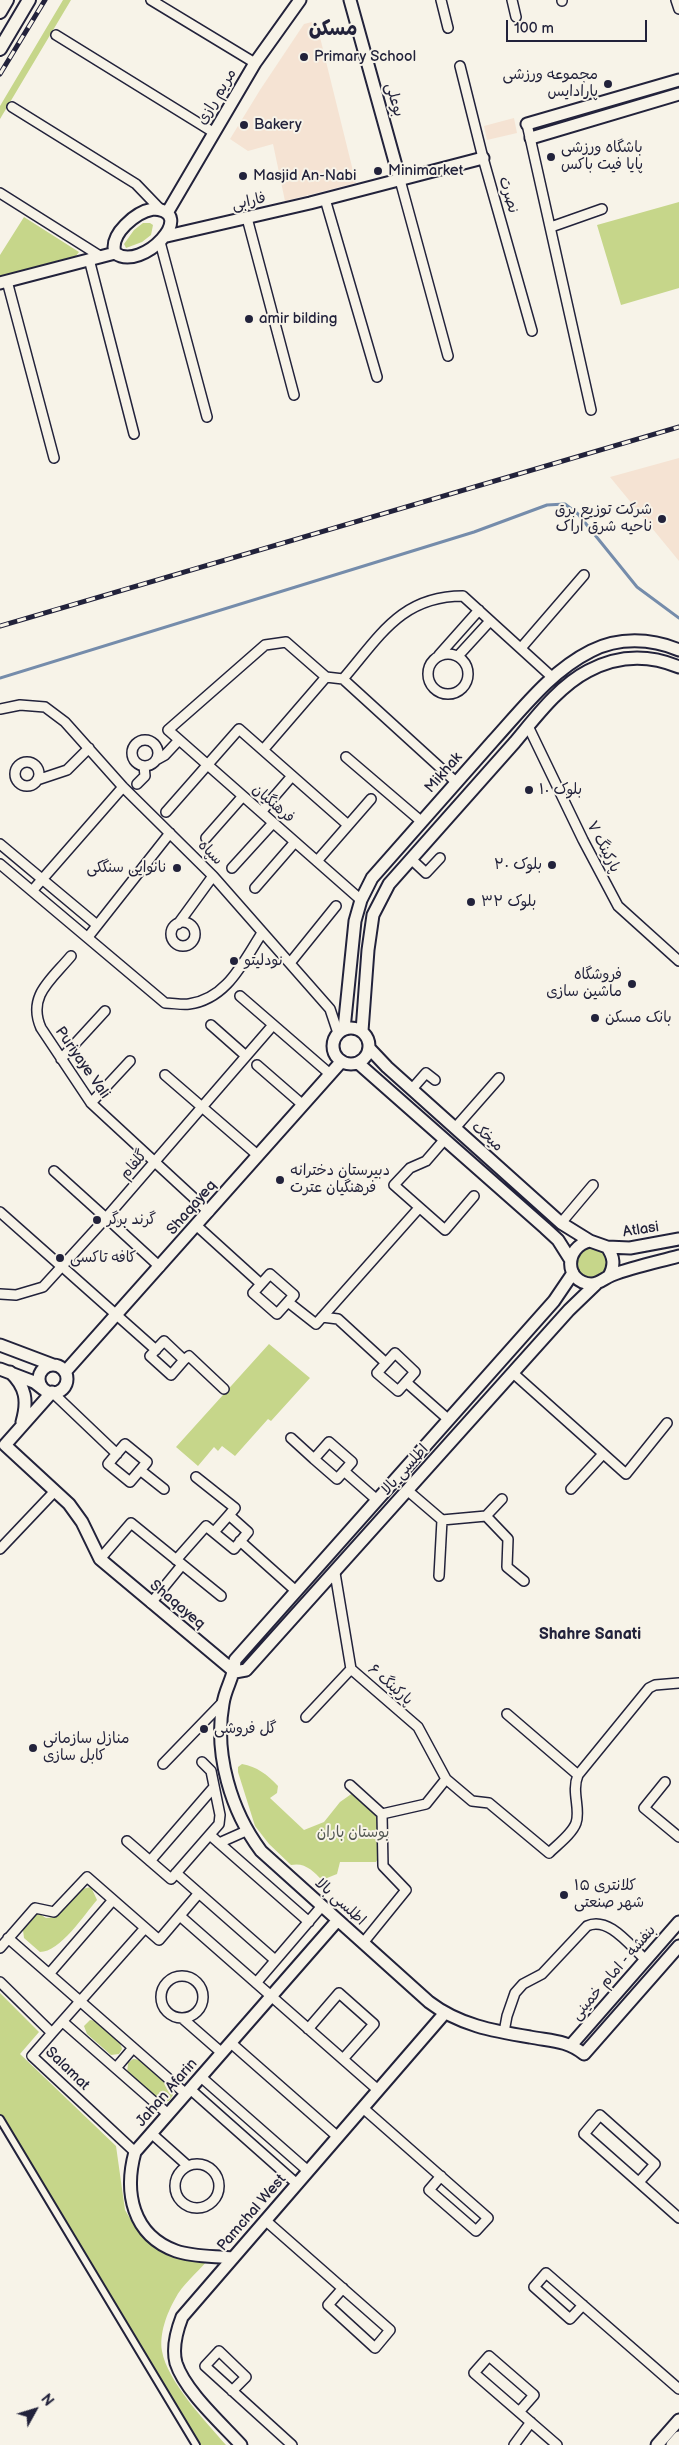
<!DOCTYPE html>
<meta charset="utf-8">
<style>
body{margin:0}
#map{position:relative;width:679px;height:2445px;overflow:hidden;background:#f7f3e8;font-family:"Balsamiq Sans",sans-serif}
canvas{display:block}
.north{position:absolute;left:10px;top:2385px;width:50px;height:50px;-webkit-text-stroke:4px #f7f3e8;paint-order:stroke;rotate:51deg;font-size:14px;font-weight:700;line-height:20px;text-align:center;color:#22223b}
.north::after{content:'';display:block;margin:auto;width:18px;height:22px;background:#22223b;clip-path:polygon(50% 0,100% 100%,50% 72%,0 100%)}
.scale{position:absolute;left:506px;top:20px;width:141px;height:22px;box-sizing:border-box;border:2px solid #22223b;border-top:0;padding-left:6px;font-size:15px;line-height:18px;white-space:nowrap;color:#22223b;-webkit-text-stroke:4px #f7f3e8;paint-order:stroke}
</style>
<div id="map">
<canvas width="679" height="2445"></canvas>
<div class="north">N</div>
<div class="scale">100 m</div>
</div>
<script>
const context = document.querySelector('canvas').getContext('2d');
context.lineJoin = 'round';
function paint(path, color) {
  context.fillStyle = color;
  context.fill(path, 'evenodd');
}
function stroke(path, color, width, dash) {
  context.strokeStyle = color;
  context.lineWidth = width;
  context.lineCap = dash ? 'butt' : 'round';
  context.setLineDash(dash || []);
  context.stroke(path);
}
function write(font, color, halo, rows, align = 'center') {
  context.font = font + ' "Balsamiq Sans","Playpen Sans Arabic",sans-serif';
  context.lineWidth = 4;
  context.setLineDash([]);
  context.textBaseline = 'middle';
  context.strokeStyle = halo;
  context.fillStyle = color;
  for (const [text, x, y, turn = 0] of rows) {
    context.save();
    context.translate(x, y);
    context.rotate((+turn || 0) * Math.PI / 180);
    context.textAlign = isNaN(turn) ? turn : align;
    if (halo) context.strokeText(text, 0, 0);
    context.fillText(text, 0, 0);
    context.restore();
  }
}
const built = new Path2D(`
 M316 21 356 183 285 201 273 144 248 151 230 139 260 90 304 24Z
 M514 118 517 133 487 140 484 126Z
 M679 458V561L610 477Z`);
const green = new Path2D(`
 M63 0H71L0 119V106Z
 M679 202V288L621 305 597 225Z
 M24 217 79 252 76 256 0 276V255Z
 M143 223H150L153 225 151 235 142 242 126 248 124 244 134 230Z
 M575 1262a16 16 0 1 1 32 0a16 16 0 1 1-32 0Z
 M269 1344 310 1378 271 1421 268 1419 235 1456 222 1446 218 1451 214 1447 198 1466 176 1447Z
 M242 1764C257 1767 267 1774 278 1786L277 1793 270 1798 304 1830 324 1822 340 1802 357 1790C374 1808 393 1838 376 1862H340L337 1874 322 1880C313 1871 305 1862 291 1865L269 1844 255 1826 238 1772V1767Z
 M91 1887 97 1900C84 1915 60 1952 40 1952L24 1938 23 1930 38 1913 46 1918 55 1917 82 1889Z
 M0 1993 39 2032 20 2054 116 2146 125 2210 135 2227 156 2247 173 2255 207 2261C197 2273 182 2285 175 2299 167 2313 159 2334 162 2351 167 2381 206 2422 226 2445H193L0 2125Z
 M90 2020C100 2020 121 2039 122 2049L119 2054 111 2055 87 2034 84 2026Z
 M133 2059C144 2058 173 2084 173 2095L169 2101 159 2102 127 2074 128 2063Z`);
const stream = new Path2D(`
 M0 678 474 532 547 505 565 504 578 514 637 587 679 618`);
const pedestrian = new Path2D(`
 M0 2119 196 2445`);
const minor = new Path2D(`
 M151 0 255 63
 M441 0 448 28
 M512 0 516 17
 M562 0V1
 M676 0 679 9
 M56 35 213 132
 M460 66 483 158 532 331
 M12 107 136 184 161 210
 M527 124 591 410
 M400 180 448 356
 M0 193 100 256
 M325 199 377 377
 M247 218 294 395
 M551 227 602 209
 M160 242 207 417
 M89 259 134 434
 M7 281 54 458
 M521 648 584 575
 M428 674a20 20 0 1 1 40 0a20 20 0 1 1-40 0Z
 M439 655 479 610
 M458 656 490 621
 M326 677 286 642 265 645 168 730 361 900
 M326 677 343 679 456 782
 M343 679C380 636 401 596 463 596L552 677
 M0 709 20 705 45 707 65 722 123 787 213 876 330 1009 338 1033
 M528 726 583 840 618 906 679 961
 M132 753a13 13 0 1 1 26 0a13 13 0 1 1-26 0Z
 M263 750 326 677
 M346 757 422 822
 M156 760 165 755 179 740
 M15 774a12 12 0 1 1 24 0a12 12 0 1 1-24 0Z
 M37 780 67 770 89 748
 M137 784 145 776 144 766
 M166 812 239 729 348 825
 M261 812 292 776
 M206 838 243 796
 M0 844 97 925
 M411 859 426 873 440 858
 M317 861 371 799
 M0 864 165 1003C173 1003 182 1005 189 1004 227 999 243 962 262 933
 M232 868 273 823
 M255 888 295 842
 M32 891 123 787
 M171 934a12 12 0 1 1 24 0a12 12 0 1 1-24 0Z
 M178 924 213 876
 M88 937 170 833
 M71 956C51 980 27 996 41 1028L91 1103 209 1212
 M290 963 336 906
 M240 996 330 1074
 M211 1025 246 1056
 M61 1059 105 1011
 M257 1065 303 1105
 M165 1075 254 1152
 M412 1089 426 1073 435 1080
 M91 1103 130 1061
 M455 1128 499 1078
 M445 1139 426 1161 410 1168 394 1185 445 1230 474 1196
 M54 1171 106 1218
 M0 1212 62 1267
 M111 1222 160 1267
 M561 1223 593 1185
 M197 1226 261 1284
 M66 1270 156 1350
 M270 1274 294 1295 277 1314 253 1293Z
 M0 1294 16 1295 43 1287 106 1218 273 1025
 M288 1302 316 1324 419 1208
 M322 1317 338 1319 386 1363
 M164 1341 184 1360 171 1375 150 1356Z
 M395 1353 415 1372 398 1391 377 1373Z
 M184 1360 189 1356 224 1389
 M513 1373 626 1474 667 1423
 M406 1382 449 1420
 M52 1392 117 1454
 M291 1438 314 1459
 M329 1442 352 1462 337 1479 314 1459Z
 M125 1444 147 1462 130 1482 108 1464Z
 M140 1470 164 1489
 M344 1471 377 1500
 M196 1477 235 1508 229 1515
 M571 1489 603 1454
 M407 1490 442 1520 486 1516 508 1539 507 1567 524 1581
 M486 1516 502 1499
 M240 1541 296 1591
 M0 1549 55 1491
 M100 1559 131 1523 221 1596
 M176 1560 206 1526 234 1549 248 1532 229 1515 214 1532
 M335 1573 351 1669 418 1727 446 1779 472 1801 489 1803 549 1853C557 1845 572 1834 576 1823 581 1809 571 1792 578 1775L649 1688 655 1685 679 1683
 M439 1576 442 1520
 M151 1603 182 1565
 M507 1714 578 1775
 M306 1717 351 1669
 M163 1764 223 1702
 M665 1782 644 1808 679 1837
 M350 1785 382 1814 383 1866 406 1890 363 1943
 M382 1814 426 1804 446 1779
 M210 1835 309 1922
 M127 1841 171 1879 219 1824 220 1815 211 1771 202 1762
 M219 1843 246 1831
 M150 1861 214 1787
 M176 1873 275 1960
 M180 1916 378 2090
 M8 1938 186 2094
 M0 1948 35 1908 54 1912 87 1877 159 1940 199 1893
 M49 1974 113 1900
 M161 1997a21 21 0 1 1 42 0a21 21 0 1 1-42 0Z
 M0 1982 52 2033 32 2056 135 2152
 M256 1983 322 1906
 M182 2018 222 2053
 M63 2022 168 2114
 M308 2029 339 1993 374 2024 343 2059
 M504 2032 507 2016 515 1993 523 1984 542 1974 587 1926C609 1916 630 1946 646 1960
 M52 2033 145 1928
 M231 2043 338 2137
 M116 2068 133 2048
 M201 2077 308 2171
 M190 2089 297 2184
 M363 2108 488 2218 476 2231 429 2190 441 2176
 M151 2133 188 2166
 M175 2186a22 22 0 1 1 44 0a22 22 0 1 1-44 0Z
 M639 2182 655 2164 600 2115 584 2134 679 2218
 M265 2220 390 2330 375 2348 328 2305 343 2288
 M583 2305 570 2319 534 2287 546 2273 679 2389
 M232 2391 246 2377 219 2351 205 2366 292 2445
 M519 2412 534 2395 489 2356 474 2373 557 2445
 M514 2445 531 2422`);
const tertiary = new Path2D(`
 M350 0 400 180
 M527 124 679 80
 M531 138 679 94
 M153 209C200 211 142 273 115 253 109 234 136 212 153 209Z
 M167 213 255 63 300 0
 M167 236 310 203 483 158
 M0 283 115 253
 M333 1046a18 18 0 1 1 36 0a18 18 0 1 1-36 0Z
 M344 1029 355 921 361 900 372 878C413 832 453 786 493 741 523 708 551 671 591 651 618 637 651 638 679 650
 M362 1031 368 950 373 915 389 884C431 837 473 789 515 742 536 717 559 686 588 671 618 655 648 654 679 667
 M369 1048 387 1067 561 1223 590 1241
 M358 1063 545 1228 558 1240 570 1259
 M607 1247 630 1248 679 1239
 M573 1273 554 1301 235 1660C235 1676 225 1688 223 1704 214 1754 231 1811 261 1851L429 2002C459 2025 493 2031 530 2037 550 2041 567 2040 584 2054L679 1946
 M609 1276C615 1265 614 1257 607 1247L590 1241C564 1247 564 1282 591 1284 600 1284 604 1278 612 1275 633 1267 657 1262 679 1256
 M0 1345 53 1365
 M39 1379a14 14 0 1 1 28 0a14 14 0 1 1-28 0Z
 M0 1369 34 1382 43 1389
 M10 1372C26 1387 28 1401 22 1422
 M65 1372 341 1062
 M52 1392 5 1445 69 1504 82 1522 100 1559 235 1672
 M235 1672 246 1670 569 1310 596 1284
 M572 2044 679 1922
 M233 2258C214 2256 193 2257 176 2251 132 2235 124 2192 135 2152L337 1921
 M241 2445C221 2423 185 2391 176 2363 172 2348 177 2330 182 2317L444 2014
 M657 2445 679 2420
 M672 2445 679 2437`);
const secondary = new Path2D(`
 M0 12 7 0
 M0 49 29 0`);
const rail = new Path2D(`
 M0 74 45 0
 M0 626 679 427`);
const markers = [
 [304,57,5,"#22223b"],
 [608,84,5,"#22223b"],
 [244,125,5,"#22223b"],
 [551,157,5,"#22223b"],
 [378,171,5,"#22223b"],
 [243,176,5,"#22223b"],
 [249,319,5,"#22223b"],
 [662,519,5,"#22223b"],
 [529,790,5,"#22223b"],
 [552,865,5,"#22223b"],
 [177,868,5,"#22223b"],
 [471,902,5,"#22223b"],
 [234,961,5,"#22223b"],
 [632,984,5,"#22223b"],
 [595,1018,5,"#22223b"],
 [280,1180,5,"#22223b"],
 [97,1220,5,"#22223b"],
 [60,1258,5,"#22223b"],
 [204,1729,5,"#22223b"],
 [33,1748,5,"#22223b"],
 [564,1895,5,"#22223b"]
];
const poiNames = [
 ["Primary School",314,57],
 ["مجموعه ورزشی",598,75,"right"],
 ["پارادایس",598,92,"right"],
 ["Bakery",254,125],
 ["باشگاه ورزشی",561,148],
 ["پایا فیت باکس",561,165],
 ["Minimarket",388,171],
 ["Masjid An-Nabi",253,176],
 ["amir bilding",259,319],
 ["شرکت توزیع برق",652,510,"right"],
 ["ناحیه شرق اراک",652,527,"right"],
 ["بلوک ۱۰",539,790],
 ["بلوک ۲۰",542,865,"right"],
 ["نانوایی سنگکی",167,868,"right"],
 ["بلوک ۳۲",481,902],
 ["نودلیتو",244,961],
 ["فروشگاه",622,975,"right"],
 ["ماشین سازی",622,992,"right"],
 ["بانک مسکن",605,1018],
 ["دبیرستان دخترانه",290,1171],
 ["فرهنگیان عترت",290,1188],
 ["گرند برگر",107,1220],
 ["کافه تاکسی",70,1258],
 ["گل فروشی",214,1729],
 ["منازل سازمانی",43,1739],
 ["کابل سازی",43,1756],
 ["کلانتری ۱۵",574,1886],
 ["شهر صنعتی",574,1903]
];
const streetNames = [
 ["مریم رازی",217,97,-59],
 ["بوعلی",394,100,74],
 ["نصرت",508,195,74],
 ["فارابی",249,202,-13],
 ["Mikhak",444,773,-49],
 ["فرهنگیان",273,804,41],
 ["پارکینگ ۷",603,847,63],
 ["سپاه",210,853,45],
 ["Puriyaye Vali",82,1063,55],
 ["میخک",487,1137,42],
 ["گلفام",134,1165,-49],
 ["Shaqayeq",192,1208,-49],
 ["Atlasi",641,1230,-9],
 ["اطلسی بالا",405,1470,-48],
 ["Shaqayeq",177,1605,40],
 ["پارکینگ ۶",390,1685,41],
 ["اطلسی بالا",340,1902,42],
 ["بنفشه - امام خمینی",614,1973,-49],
 ["Salamat",67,2069,44],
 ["Jahan Afarin",167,2093,-49],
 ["Pamchal West",252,2213,-49]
];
const parkNames = [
 ["بوستان باران",353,1833]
];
const neighbourhoodNames = [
 ["Shahre Sanati",590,1635]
];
const districtNames = [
 ["مسکن",333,30]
];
paint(built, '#f5e3d3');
paint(green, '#c6d68a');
stroke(stream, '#758cab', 3);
stroke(pedestrian, '#22223b', 10);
stroke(minor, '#22223b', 12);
stroke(tertiary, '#22223b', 15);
stroke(secondary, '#22223b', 16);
stroke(pedestrian, '#f7f3e8', 6);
stroke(minor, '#f7f3e8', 9);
stroke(tertiary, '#f7f3e8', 11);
stroke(secondary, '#f7f3e8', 12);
stroke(rail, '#22223b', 5);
stroke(rail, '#f7f3e8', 3, [9]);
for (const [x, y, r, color] of markers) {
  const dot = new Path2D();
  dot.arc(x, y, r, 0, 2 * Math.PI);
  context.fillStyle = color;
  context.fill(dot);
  stroke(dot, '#f7f3e8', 2);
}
write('15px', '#22223b', '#f7f3e8', poiNames, 'left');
write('15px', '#22223b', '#f7f3e8', streetNames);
write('15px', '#535853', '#f7f3e8', parkNames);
write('bold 16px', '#22223b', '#f7f3e8', neighbourhoodNames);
write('bold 20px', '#22223b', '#f7f3e8', districtNames);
</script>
